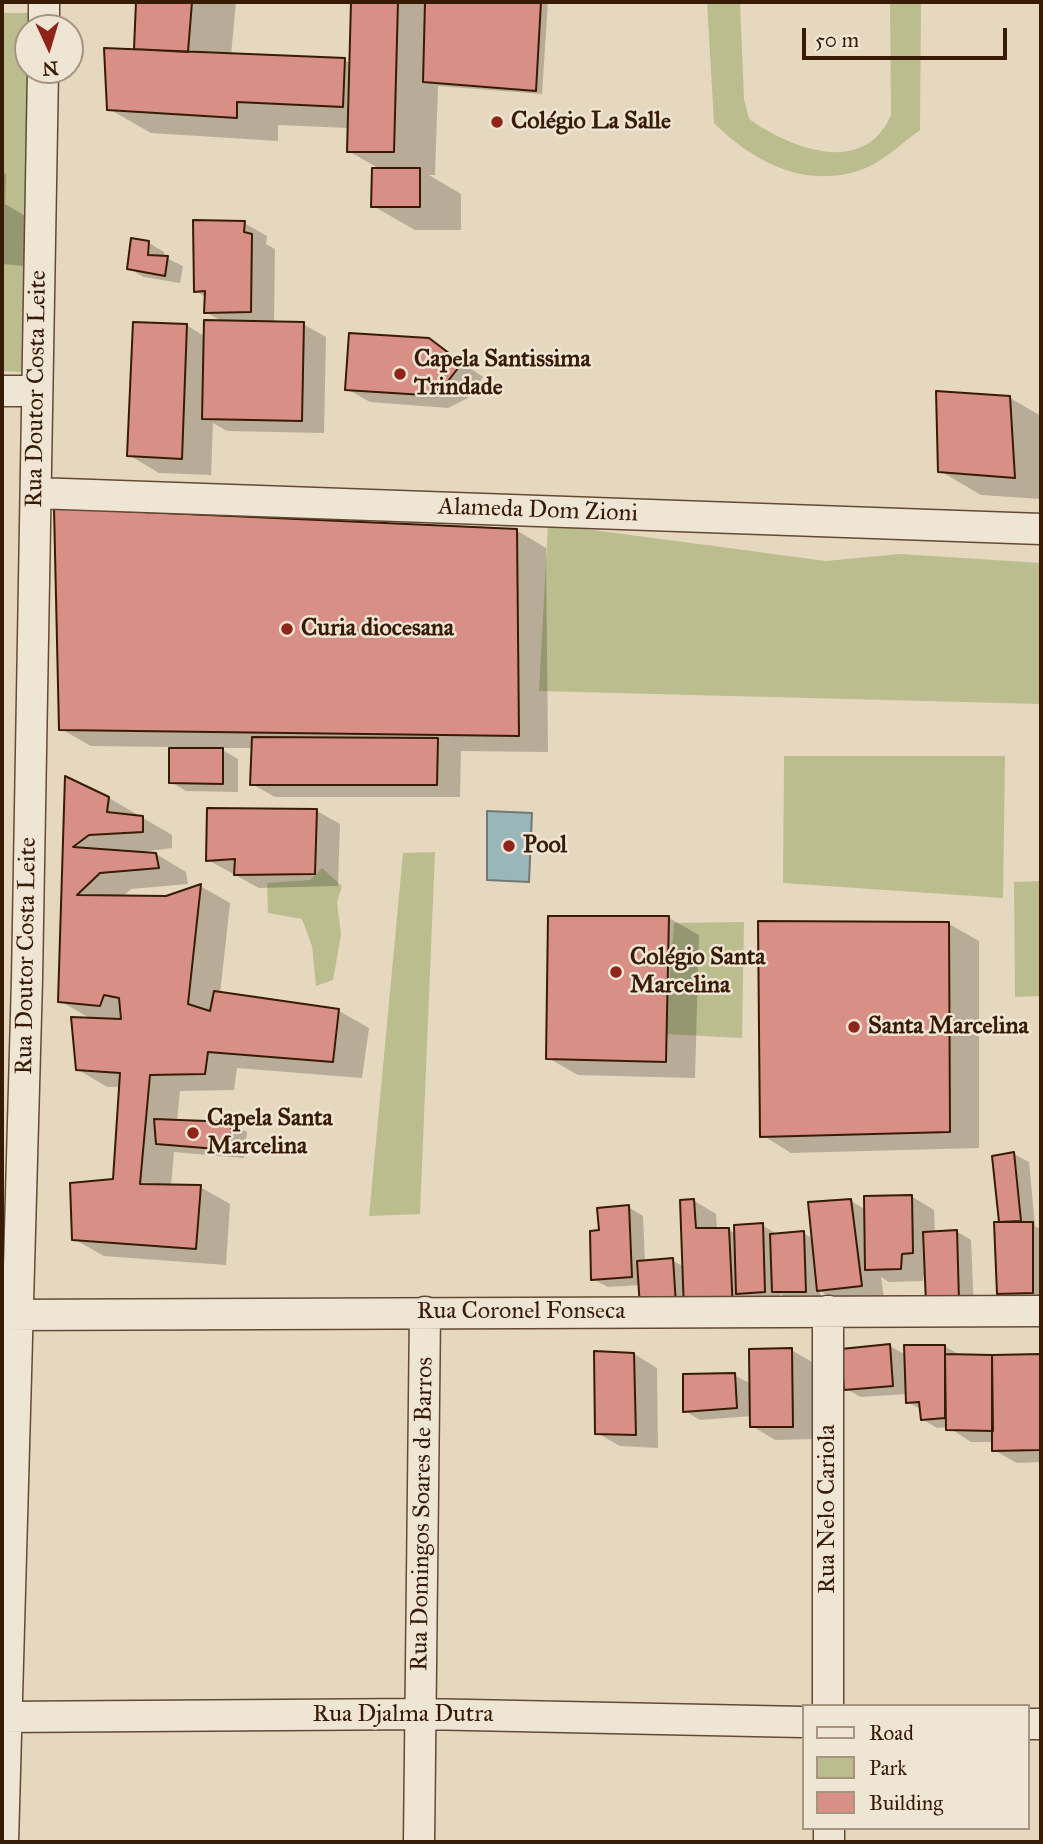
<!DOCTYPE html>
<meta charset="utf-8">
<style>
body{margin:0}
#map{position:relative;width:1043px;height:1844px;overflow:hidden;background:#e6d7bf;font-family:"IM FELL Great Primer",serif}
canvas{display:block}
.frame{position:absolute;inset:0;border:4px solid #381b04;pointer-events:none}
.legend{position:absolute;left:802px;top:1704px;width:228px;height:126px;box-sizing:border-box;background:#efe5d5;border:2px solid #a69481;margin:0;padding:9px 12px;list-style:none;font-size:21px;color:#381b04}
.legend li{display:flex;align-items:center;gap:14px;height:35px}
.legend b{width:35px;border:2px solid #a69481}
.north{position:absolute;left:14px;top:14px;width:70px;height:70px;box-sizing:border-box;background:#efe5d5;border:2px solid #a69481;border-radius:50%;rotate:176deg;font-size:19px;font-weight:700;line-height:28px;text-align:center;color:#381b04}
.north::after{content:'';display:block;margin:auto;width:24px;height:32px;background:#8f2418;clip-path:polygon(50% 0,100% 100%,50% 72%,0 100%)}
.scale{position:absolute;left:802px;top:28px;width:205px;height:32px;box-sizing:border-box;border:4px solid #381b04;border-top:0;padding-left:9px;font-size:21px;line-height:24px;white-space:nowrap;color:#381b04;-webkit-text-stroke:5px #efe5d5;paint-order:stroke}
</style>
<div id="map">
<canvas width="1043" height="1844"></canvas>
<div class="frame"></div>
<ul class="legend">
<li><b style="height:9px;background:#efe5d5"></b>Road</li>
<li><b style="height:19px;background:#bbbd8e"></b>Park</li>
<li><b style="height:19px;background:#d89086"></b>Building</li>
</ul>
<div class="north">N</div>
<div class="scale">50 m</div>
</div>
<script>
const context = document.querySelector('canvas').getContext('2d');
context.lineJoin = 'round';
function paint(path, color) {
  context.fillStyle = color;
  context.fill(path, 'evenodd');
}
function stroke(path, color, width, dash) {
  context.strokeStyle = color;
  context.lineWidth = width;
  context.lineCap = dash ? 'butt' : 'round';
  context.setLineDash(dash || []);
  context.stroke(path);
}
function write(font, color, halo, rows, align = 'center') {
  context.font = font + ' "IM FELL Great Primer",serif';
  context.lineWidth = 5;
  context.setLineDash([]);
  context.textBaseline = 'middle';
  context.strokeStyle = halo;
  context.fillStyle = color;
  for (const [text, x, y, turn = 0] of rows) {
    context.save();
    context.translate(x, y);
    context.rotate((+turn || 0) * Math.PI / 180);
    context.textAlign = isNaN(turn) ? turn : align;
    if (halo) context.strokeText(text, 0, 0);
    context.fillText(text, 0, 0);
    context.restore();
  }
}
const green = new Path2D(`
 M707 2H740L744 99 749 119C790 148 864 178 891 115L890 2H921L920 130C902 143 883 162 861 170 805 189 753 162 714 123Z
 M2 13H28L24 372 2 371Z
 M548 524 826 561 900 554 1041 563V704L539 691Z
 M784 756H1005L1003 898 783 883Z
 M435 852 420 1214 369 1216 403 853Z
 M322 868 342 886 337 902 341 935 333 980 316 986 312 946 302 919 268 913 267 883 310 880Z
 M1041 881V996L1015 997 1014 882Z
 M744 922 742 1038 665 1034 674 923Z`);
const water = new Path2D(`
 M487 811 532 813 529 882 487 880Z`);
const shadow = new Path2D(`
 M138 2H236L231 55 344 60 351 64 353 2H548L542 94 438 86 435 175H429L461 194V230H415L373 206 380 169 348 151 349 128 278 125V141L151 133 109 109 136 51Z
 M2 172 6 174 5 204 27 217 24 266 2 264Z
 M244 223 267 236 266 244 275 249 274 323 303 324 326 337 324 433 227 431 213 423 211 475 159 473 129 455 186 325 206 337 223 322 206 312V297L195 291Z
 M149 243 164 252V257L183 266 180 283 144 277 129 269Z
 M429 340 483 377 468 398 448 408 370 402 347 389Z
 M1010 398 1041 416V499L981 495 940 471Z
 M516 530 546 548 548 752 461 751 460 797H275L252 784 253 748H219L238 759V792L186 791 171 782V747L91 746 61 729Z
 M66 779 109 798 172 835V848L134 853 156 854 186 872 188 884 131 889 122 897H166L200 886 230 903 220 994 339 1011 369 1028 362 1078 237 1068 234 1090 180 1091 177 1121 231 1124 247 1132 244 1158 174 1152 171 1186 200 1187 230 1204 226 1265 104 1256 74 1239 115 1181 121 1087H107L77 1069 93 1020 60 1001Z
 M209 809 317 811 340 824 338 886 259 888 208 860Z
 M669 918 699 935 695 1078 578 1075 548 1058Z
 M759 922 949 924 979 941V1148L791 1153 762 1135Z
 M1014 1154 1029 1162 1035 1226 1041 1229V1301L1014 1302 999 1293 1001 1224 994 1157Z
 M911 1196 934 1210 935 1233 956 1231 971 1240 974 1309 924 1274 923 1281 889 1282 881 1277 884 1298 841 1303 820 1291 821 1299 789 1300 780 1294V1300L708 1323 641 1285 608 1287 593 1279 601 1232 628 1207 643 1216 645 1262 672 1260 684 1267 693 1200 716 1214 717 1230H729L736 1234 762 1225 777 1234 803 1233 814 1239 851 1201 866 1210Z
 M890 1346 906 1355 944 1346 960 1355 1041 1357V1462L1017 1463 994 1450V1442H971L948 1427 937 1428 922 1419V1410L908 1402 907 1394 861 1397 846 1389Z
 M791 1350 814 1363 815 1439 775 1440 752 1426V1416L700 1420 685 1411 734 1375 751 1384Z
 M634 1354 657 1368 658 1448 620 1446 597 1433Z`);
const building = new Path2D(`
 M136 2H192L188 52 134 49Z
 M351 2H398L394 152H347Z
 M425 2H541L536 91 423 82Z
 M104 48 345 58 343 107 237 102V118L107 110Z
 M372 168H420V207H371Z
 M193 220 245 221 244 232 252 234 251 312 204 313 205 291 194 292Z
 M131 238 149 241 148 255 168 256 165 276 127 269Z
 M204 320 304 322 302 421 202 419Z
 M133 322 187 324 182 459 127 456Z
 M349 333 429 338 462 363 445 385 424 395 345 390Z
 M936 391 1010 396 1015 478 938 472Z
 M54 508 517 529 519 736 59 730Z
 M252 737 438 738 437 785H250Z
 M169 748H223V784L169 783Z
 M65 776 109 797 107 812 143 816V832L89 835 73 847 156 853 159 868 100 873 77 895 166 896 201 884 188 1004 210 1011 214 991 339 1009 333 1062 208 1052 205 1074 150 1075 140 1184 201 1185 196 1249 72 1240 70 1183 113 1179 120 1073 76 1070 71 1017 121 1019 119 998 104 995 100 1006 58 1002Z
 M207 808 317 809 315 874 234 875 235 859 206 861Z
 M548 916H669L666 1062 546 1059Z
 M758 921 949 922 950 1132 760 1137Z
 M154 1119 232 1122 229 1150 156 1144Z
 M1014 1152 1021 1221 999 1222 992 1156Z
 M912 1195 913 1253 902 1254 901 1269 865 1270 864 1196Z
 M694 1199 696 1228H729L733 1310 684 1311 680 1200Z
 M851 1199 862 1286 817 1291 808 1202Z
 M629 1205 632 1277 591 1280 590 1231 599 1230 597 1208Z
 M994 1222H1033V1293L997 1294Z
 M763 1223 765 1292 736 1294 734 1225Z
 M957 1230 959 1301 926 1303 923 1232Z
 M804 1231 806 1292H772L770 1234Z
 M673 1258 676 1305 640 1308 637 1261Z
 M890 1344 893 1386 844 1390 841 1349Z
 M904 1345H945V1418L921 1420 919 1402 906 1403Z
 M792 1348 793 1427H750L749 1349Z
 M594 1351 634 1353 636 1435 595 1434Z
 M945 1354 992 1355 993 1431 946 1430Z
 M1040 1354 1041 1450 992 1451V1355Z
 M735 1373 737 1408 683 1412V1374Z`);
const minor = new Path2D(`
 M44 28V2
 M2 391H37
 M36 493 1041 529
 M828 1311V1706
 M2 1315 1041 1311
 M2 1717 421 1714 803 1722
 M1027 1724H1041
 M829 1828V1842
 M3 1842 27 979 43 70
 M419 1842 425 1312`);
const markers = [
 [497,122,7,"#8f2418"],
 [400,374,7,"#8f2418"],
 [287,629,7,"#8f2418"],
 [509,846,7,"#8f2418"],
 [616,972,7,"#8f2418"],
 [854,1027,7,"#8f2418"],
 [193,1133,7,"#8f2418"]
];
const poiNames = [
 ["Colégio La Salle",511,122],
 ["Capela Santissima",414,360],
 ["Trindade",414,388],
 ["Curia diocesana",301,629],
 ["Pool",523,846],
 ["Colégio Santa",630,958],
 ["Marcelina",630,986],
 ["Santa Marcelina",868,1027],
 ["Capela Santa",207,1119],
 ["Marcelina",207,1147]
];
const streetNames = [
 ["Rua Doutor Costa Leite",37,389,-89],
 ["Alameda Dom Zioni",538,511,2],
 ["Rua Doutor Costa Leite",27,956,-89],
 ["Rua Coronel Fonseca",521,1312],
 ["Rua Nelo Cariola",828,1509,-90],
 ["Rua Domingos Soares de Barros",423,1514,-89],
 ["Rua Djalma Dutra",403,1715]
];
paint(green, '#bbbd8e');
paint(water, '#99b7bb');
stroke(water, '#727972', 2);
paint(shadow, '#0003');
paint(building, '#d89086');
stroke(building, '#381b04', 2);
stroke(minor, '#644a33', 33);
stroke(minor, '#efe5d5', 30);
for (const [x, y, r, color] of markers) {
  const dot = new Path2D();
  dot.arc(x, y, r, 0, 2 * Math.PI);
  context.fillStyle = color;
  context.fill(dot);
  stroke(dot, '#efe5d5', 2.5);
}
write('bold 24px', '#381b04', '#efe5d5', poiNames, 'left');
write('24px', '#381b04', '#efe5d5', streetNames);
</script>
